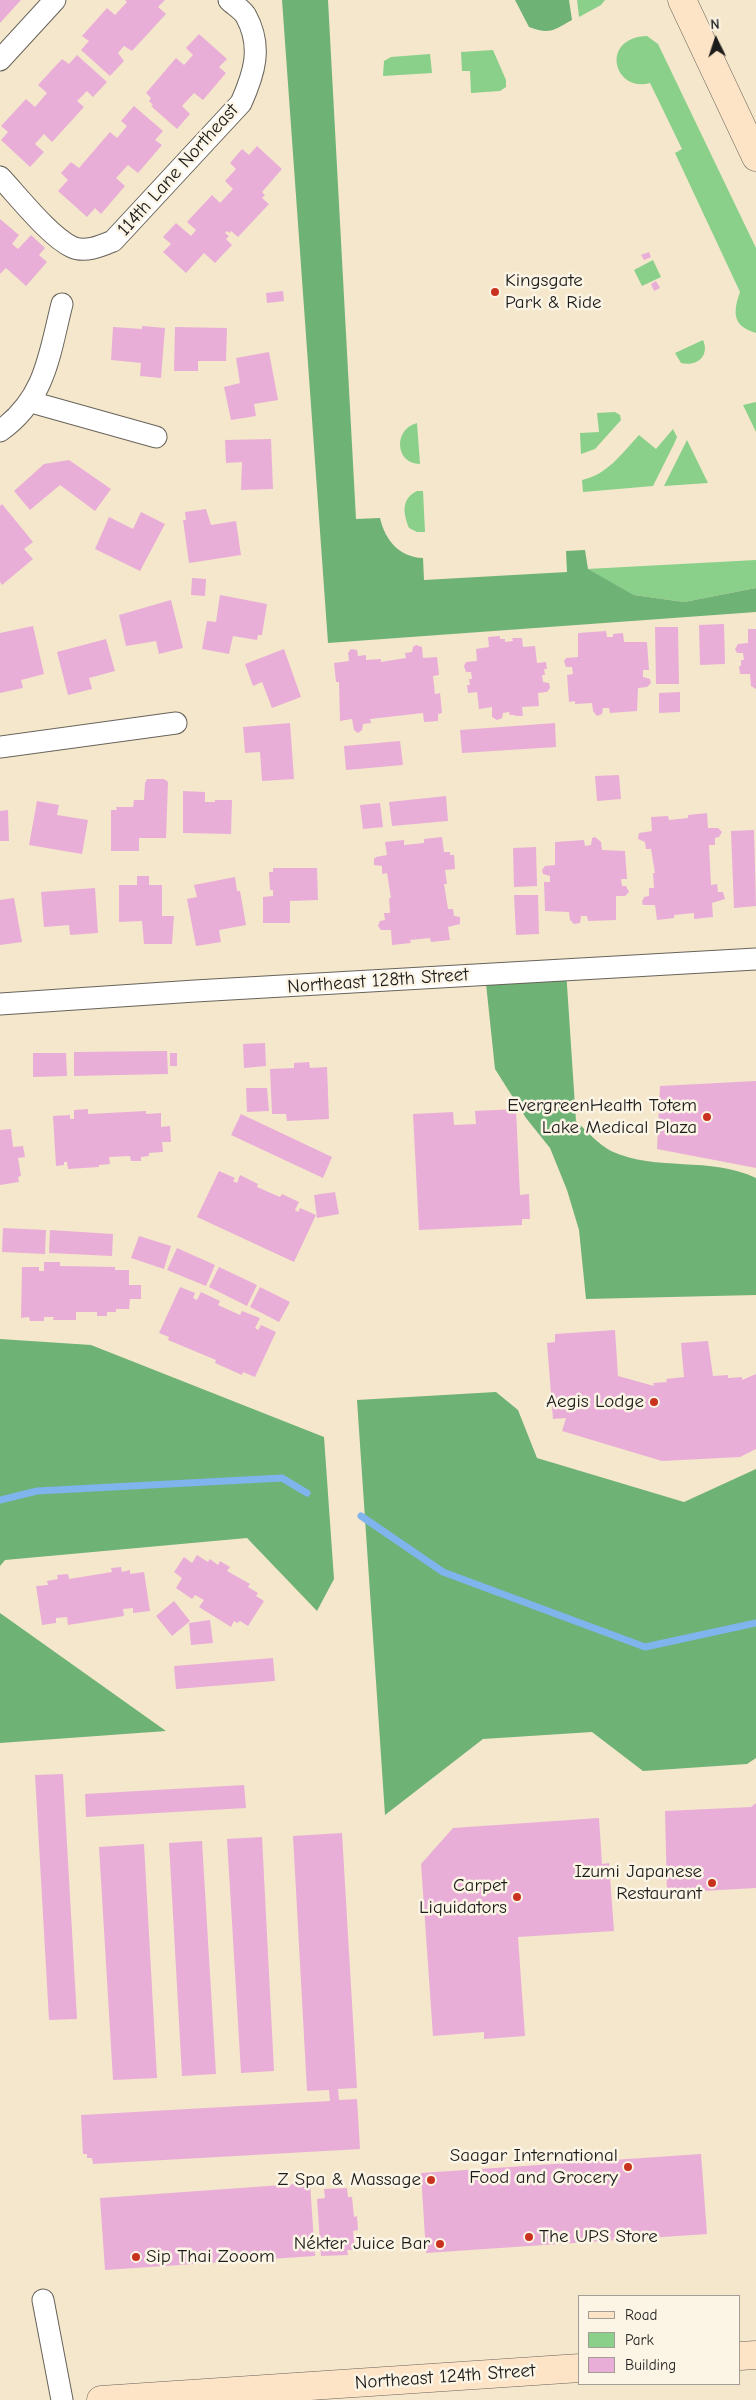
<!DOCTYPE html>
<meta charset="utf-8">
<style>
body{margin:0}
#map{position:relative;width:756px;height:2400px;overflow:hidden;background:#f4e7cc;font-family:"Comic Neue",sans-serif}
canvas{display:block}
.legend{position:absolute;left:578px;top:2295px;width:162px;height:90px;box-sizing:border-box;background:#fcf5e5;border:1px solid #a29e95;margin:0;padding:6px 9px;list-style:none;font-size:15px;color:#1c1c1c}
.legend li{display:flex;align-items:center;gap:10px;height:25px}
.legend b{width:25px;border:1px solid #a29e95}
.north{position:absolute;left:691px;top:15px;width:50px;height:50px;-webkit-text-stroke:4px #fcf5e5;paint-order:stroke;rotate:356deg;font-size:14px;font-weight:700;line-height:20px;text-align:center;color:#1c1c1c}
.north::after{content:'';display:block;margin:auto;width:18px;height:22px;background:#1c1c1c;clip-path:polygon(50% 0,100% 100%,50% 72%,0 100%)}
</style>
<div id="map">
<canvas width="756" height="2400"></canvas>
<ul class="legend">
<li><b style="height:6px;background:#fee4c6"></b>Road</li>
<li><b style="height:14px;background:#8ad08a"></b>Park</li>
<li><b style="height:14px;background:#e9aed7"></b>Building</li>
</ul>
<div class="north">N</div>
</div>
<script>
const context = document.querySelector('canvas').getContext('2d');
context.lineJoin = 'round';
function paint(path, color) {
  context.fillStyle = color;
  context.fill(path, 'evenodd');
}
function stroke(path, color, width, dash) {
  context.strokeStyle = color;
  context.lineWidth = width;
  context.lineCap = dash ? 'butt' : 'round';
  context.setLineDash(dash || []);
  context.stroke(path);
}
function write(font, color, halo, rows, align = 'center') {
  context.font = font + ' "Comic Neue",sans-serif';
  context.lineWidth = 5;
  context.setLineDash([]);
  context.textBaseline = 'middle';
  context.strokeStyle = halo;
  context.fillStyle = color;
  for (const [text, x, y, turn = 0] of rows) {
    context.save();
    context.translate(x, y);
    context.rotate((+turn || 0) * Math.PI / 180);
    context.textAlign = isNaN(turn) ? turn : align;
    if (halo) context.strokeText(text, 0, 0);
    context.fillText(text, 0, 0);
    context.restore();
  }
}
const green = new Path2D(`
 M577 0H605L601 5 579 17Z
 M647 36 658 44 756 248V333C732 326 733 312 740 292L675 153 682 149 650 83C614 93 599 38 647 36Z
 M493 50 506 80V87L500 91 471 93 470 71H462L461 52Z
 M430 54 432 73 383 76 384 61 391 57Z
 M653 260 661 277 642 286 634 270Z
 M703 340C710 356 697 367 681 363L675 353Z
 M756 402V432L743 405Z
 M615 412 620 415 621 420 595 449 581 454 580 433 599 432 597 413Z
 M417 423 420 464C395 464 393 429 417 423Z
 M673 429 677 437 674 444 653 486 583 492 582 480C607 475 622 453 639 435L656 449Z
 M687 440 708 483 664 486Z
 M417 491H423L425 532H417L409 528C403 513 401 499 417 491Z
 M756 560V588L684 602 634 595 587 569Z`);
const forest = new Path2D(`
 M282 0H328L356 519 380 518C385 540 399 557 423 558L424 580 567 572 566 551 585 550 588 569 634 595 684 602 756 588V612L328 643Z
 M515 0H569L572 20C554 30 550 35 529 27Z
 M566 970 576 1121C586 1130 599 1145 611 1151 656 1172 711 1156 756 1178V1295L586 1299 579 1230 567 1190 550 1148 526 1118 495 1069 485 974Z
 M0 1339 91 1345 324 1437 334 1579 317 1611 247 1538 5 1560 0 1566Z
 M496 1392 518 1410 537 1458 684 1502 756 1469V1758L747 1764 643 1771 592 1732 483 1739 385 1815 357 1400Z
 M0 1613 166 1731 0 1743Z`);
const stream = new Path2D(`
 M0 1500 37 1491 282 1478 307 1493
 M361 1516 443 1572 645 1647 756 1623`);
const building = new Path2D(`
 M0 0H21L0 23Z
 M125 0H165L158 7 166 14 132 51 124 46 118 53 124 61 110 76 81 50 89 41 82 36 107 8 115 15 127 2Z
 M199 34 227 59 219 67 226 73 203 100 194 93 182 106 190 114 177 129 151 106 153 105 149 101 151 98 146 93 176 58 184 65 193 55 186 48Z
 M77 55 107 82 93 97 87 91 77 101 84 107 52 142 44 134 35 144 44 152 30 167 1 140 8 132 1 126 26 99 35 107 47 93 38 85 62 59 69 64Z
 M134 106 163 131 155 140 162 145 138 173 128 165 116 178 125 186 101 214 95 208 87 217 58 191 68 180 61 173 71 162 79 168 110 132 117 138 127 126 121 121Z
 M257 146 282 169 262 192 265 195 262 198 269 204 238 237 231 231 230 233 227 231 225 233 229 236 226 239 232 245 215 263 204 253 186 273 163 252 171 244 163 237 176 223 191 236 196 230 187 222 212 195 220 203 233 189 225 181 236 169 230 163 242 149 249 155Z
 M0 219 19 235 12 244 18 249 31 235 45 248 39 255 47 262 26 286 6 268 0 274Z
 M649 252 651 257 644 260 641 255Z
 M656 281 660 288 654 291 651 284Z
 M283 291 284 301 267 303 266 293Z
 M142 326 165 328 161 378 140 376 141 363 111 360 113 327 142 329Z
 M175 327 227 328 226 361H198V371H174Z
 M269 352 278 400 254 404 256 416 231 420 224 387 240 383 236 358Z
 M271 439 273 489 241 490 242 462 226 463 225 440Z
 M69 460 111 489 95 511 60 485 30 510 14 491 44 464Z
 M2 504 33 542 24 549 33 559 2 585 0 582V506Z
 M206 509 211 525 236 521 241 555 189 563 183 520H186L185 512Z
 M141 512 165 524 140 571 95 549 109 517 133 529Z
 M192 578 206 579 205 596 191 595Z
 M220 595 267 604 262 635H258L257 640 233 636 229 654 202 649 207 621 216 622Z
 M171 600 183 648 159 654 156 641 126 646 119 615Z
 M724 624 725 664 700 665 699 625Z
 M33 626 44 674 21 680 23 688 0 693V633Z
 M655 627H678L679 684H656Z
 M748 629H756V689L751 686 750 674H740L739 666H741V660H744L743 653H737L735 649 738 644 748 643Z
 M606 631 607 637H613V634L623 633 624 642H647L649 670H643V677L650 679 651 683 647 687 638 688 637 711 610 713 609 708H603L602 714 597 716 593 711 592 703 575 704V701L569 702 567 675 573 674 572 667H566L564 661 566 658 578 657V633Z
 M500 636V639H505V642L513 641 512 638H522L523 647 535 646 537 663 546 662 547 669H544L545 675H542L543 682 549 683 550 688 547 692 538 693 539 706 522 707 523 716H515V715H510L509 712 503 713 502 718 497 720 492 717V707L479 709 477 692 468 693 467 685H470L469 679H472L471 672H466L464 666 466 662 477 661 476 649 489 647 488 637Z
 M106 639 115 671 89 678 92 689 68 695 57 652Z
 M416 645 422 647 423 658 437 657 439 675 433 676 435 694 440 693 442 713 438 714V721L424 722 423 713 370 719 371 723 363 724 362 730 358 733 354 730 352 719 340 721 339 682H336L334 663 349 661 348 653 351 649 357 650 358 656 366 655V660L381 659V662L406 658 405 653 412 652 413 647Z
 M284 649 301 697 272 708 262 682 253 686 245 664Z
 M680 692V712L659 713V693Z
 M290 723 294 779 262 781 260 752 245 753 243 727Z
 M555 723 556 747 462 753 460 730Z
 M400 741 403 765 346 770 344 746Z
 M619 775 621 799 597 801 595 776Z
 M147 779H164L168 782 166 838H139V851H111V810H117L116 807H133L134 800H144L145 783Z
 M183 791 205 792V802H215V800H232L231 834 183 833Z
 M446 796 448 821 392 826 389 802Z
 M37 801 59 805 57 815 88 820 82 854 29 845Z
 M380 803 383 827 363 829 360 805Z
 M8 810 9 841H0V811Z
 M707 813 708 828H718L722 832 719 837 715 838V845H709L711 885 717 884 718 892H723L725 899 712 903 713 917 694 919V913L674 915V918L657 920 655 905H643L642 902 644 897 649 896V888H654L653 873H655L651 849H646L645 842 638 839 639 833 652 831 651 817 668 816 669 820 688 818V815Z
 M754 830 756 906 734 908 731 831Z
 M442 837 444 852H450V855H454L455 869 445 870 447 884H444L448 909H453L454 916 460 917V924L448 927 450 940 431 942 430 938 410 940 411 943 392 945 391 930H381L378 926 380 921 385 920 384 913H390L389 898H391L387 873 382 874V866L374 865V859L376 857 387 855 385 842 404 840V845L424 843V839Z
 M595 837 601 842 602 850 625 851 627 879H621L622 886H626L629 892 625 896H616V920L588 921 587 916H581L580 923 574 924 570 920 569 912 545 911 544 882H550V876L543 874 542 870 545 866 555 865V842L584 840 585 846 591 845 592 838Z
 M536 847 537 886 514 887 513 848Z
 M273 868H317L318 900 290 901V923H263V897L273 896V890H270L269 872H273Z
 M137 876H149V885H162V916H174L172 944H144L142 921 119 922V885H137Z
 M235 877 237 891H240L246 925 219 930 221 942 196 946 187 899 197 897 194 885Z
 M95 888 98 933 70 935 69 925 44 927 41 892Z
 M514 895H538L539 934 516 935Z
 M14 898 22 942 0 945V900Z
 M265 1043 266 1066 244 1068 243 1044Z
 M167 1051 168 1074 74 1076V1052Z
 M33 1053H66L67 1076 33 1077Z
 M170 1053H177V1066H170Z
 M309 1062 310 1068 327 1067 329 1119 287 1121 286 1114H272L270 1069 294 1068V1063Z
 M756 1081V1168L657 1149 660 1086Z
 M246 1088H267L269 1111 247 1112Z
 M88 1109V1114L146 1111V1114L161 1113V1127L170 1126 171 1142H162L163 1152 149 1153V1156L141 1157V1161H131L130 1156 109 1157 110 1164 99 1165V1167L68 1169 67 1162H64V1165L56 1166 53 1116 70 1115V1119H74V1110Z
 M516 1109 520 1195 529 1194 530 1219H522V1225L419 1230 413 1114 453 1112 454 1125 476 1124 475 1111Z
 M241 1114 332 1157 323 1178 231 1135Z
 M11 1129 13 1147 23 1146 25 1157 18 1158 21 1176 18 1177 19 1182 0 1185V1130Z
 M219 1171 235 1178 233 1181 237 1183 240 1175 258 1184 257 1187 280 1197 282 1194 299 1202 295 1210 298 1212 300 1208 316 1215 294 1262 197 1217Z
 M335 1192 339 1214 317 1218 314 1195Z
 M3 1228 46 1230 45 1254 2 1252Z
 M50 1230 113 1234 112 1256 49 1253Z
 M139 1236 171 1246 164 1269 131 1258Z
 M177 1248 215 1265 206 1286 167 1270Z
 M44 1262H60V1266L115 1267V1270H129V1285H141V1299H130L129 1309H116V1312H107V1316H97V1312H76V1320H53L54 1317H44V1321H30L29 1317 21 1318 22 1267H39V1271H44Z
 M219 1267 257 1285 247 1306 209 1287Z
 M180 1287 195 1293 193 1298 197 1300 201 1292 220 1301 218 1305 240 1315 242 1311 260 1318 255 1328 258 1330 261 1325 276 1332 255 1377 243 1372 242 1375 215 1363 216 1360 168 1340 169 1337 159 1333Z
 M260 1287 290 1302 279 1322 250 1307Z
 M615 1330 618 1376 654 1386 653 1383 667 1382 666 1379 684 1377 681 1343 708 1341 713 1376 728 1375V1378L742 1377V1380L756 1374V1449L740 1457 662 1461 562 1431 566 1418 553 1419 547 1343 555 1342V1334Z
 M197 1555 208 1562 210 1559 218 1565 220 1561 230 1567 227 1571 250 1584 248 1587 258 1593 256 1596 264 1601 248 1626 240 1621 237 1623 234 1621 231 1627 199 1607 204 1600 195 1595 192 1599 176 1588 182 1578 174 1572 184 1557 192 1563Z
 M121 1567 122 1572 130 1570V1574L144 1572 150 1611 133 1613V1608L123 1609 124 1616 68 1625 67 1617 56 1618V1623L42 1625 36 1586 48 1585 47 1581 58 1579 57 1575 68 1574 69 1579 112 1572 111 1568Z
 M174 1601 190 1621 172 1636 156 1616Z
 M210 1620 213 1643 191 1645 189 1623Z
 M273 1658 275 1681 176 1689 174 1666Z
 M63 1774 77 2019 49 2020 35 1775Z
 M244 1785 246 1808 86 1817 85 1794Z
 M756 1803V1888L667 1893 665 1811 751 1807Z
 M599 1818 602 1864 609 1863 614 1931 518 1937 525 2036 484 2039V2032L433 2036 421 1864 453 1828Z
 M342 1833 357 2088 338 2089 339 2100 357 2099 360 2149 93 2164 92 2158H87V2154H83L81 2115 330 2101 329 2090 307 2091 293 1836Z
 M262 1837 274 2071 241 2073 227 1839Z
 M202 1841 216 2074 182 2076 169 1843Z
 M144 1844 157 2078 113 2080 99 1847Z
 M701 2154 707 2234 426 2253 421 2173Z
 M310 2183 315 2256 105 2270 100 2198Z
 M347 2188 348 2197H352L354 2217 357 2216 358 2230 353 2231 355 2250H347L348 2255 321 2256 317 2199 325 2198 324 2189Z`);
const street = new Path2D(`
 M0 60 55 0
 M0 177C18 196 50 237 72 247 85 253 101 246 113 241L241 103C254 74 263 47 246 16 243 10 234 5 229 0
 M31 402 156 437
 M0 431C46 398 49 355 62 304
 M0 747 176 723
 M0 1004 195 991 756 959
 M43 2300 62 2400`);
const secondary = new Path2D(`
 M682 0 756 157
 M740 2356 756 2355
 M101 2400 580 2368`);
const markers = [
 [495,292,5,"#c8321e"],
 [707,1117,5,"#c8321e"],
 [654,1402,5,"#c8321e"],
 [712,1883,5,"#c8321e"],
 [517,1897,5,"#c8321e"],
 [628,2167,5,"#c8321e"],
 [431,2180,5,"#c8321e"],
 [529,2237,5,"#c8321e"],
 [440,2244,5,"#c8321e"],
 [136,2257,5,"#c8321e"]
];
const streetNames = [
 ["114th Lane Northeast",178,170,-48],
 ["Northeast 128th Street",378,981,-4],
 ["Northeast 124th Street",445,2377,-4]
];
const poiNames = [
 ["Kingsgate",505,281,"left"],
 ["Park & Ride",505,303,"left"],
 ["EvergreenHealth Totem",697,1106],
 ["Lake Medical Plaza",697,1128],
 ["Aegis Lodge",644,1402],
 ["Izumi Japanese",702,1872],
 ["Restaurant",702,1894],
 ["Carpet",507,1886],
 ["Liquidators",507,1908],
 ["Saagar International",618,2156],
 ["Food and Grocery",618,2178],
 ["Z Spa & Massage",421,2180],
 ["The UPS Store",539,2237,"left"],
 ["Nékter Juice Bar",430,2244],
 ["Sip Thai Zooom",146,2257,"left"]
];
paint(green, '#8ad08a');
paint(forest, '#6fb276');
stroke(stream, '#7fb4ed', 7);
paint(building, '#e9aed7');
stroke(street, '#68635a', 23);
stroke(secondary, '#68635a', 29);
stroke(street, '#fff', 21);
stroke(secondary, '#fee4c6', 28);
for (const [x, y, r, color] of markers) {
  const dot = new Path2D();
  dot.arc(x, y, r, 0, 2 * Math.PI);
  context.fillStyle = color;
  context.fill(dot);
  stroke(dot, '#fcf5e5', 2);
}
write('19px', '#1c1c1c', '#fcf5e5', streetNames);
write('19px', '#1c1c1c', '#fcf5e5', poiNames, 'right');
</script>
